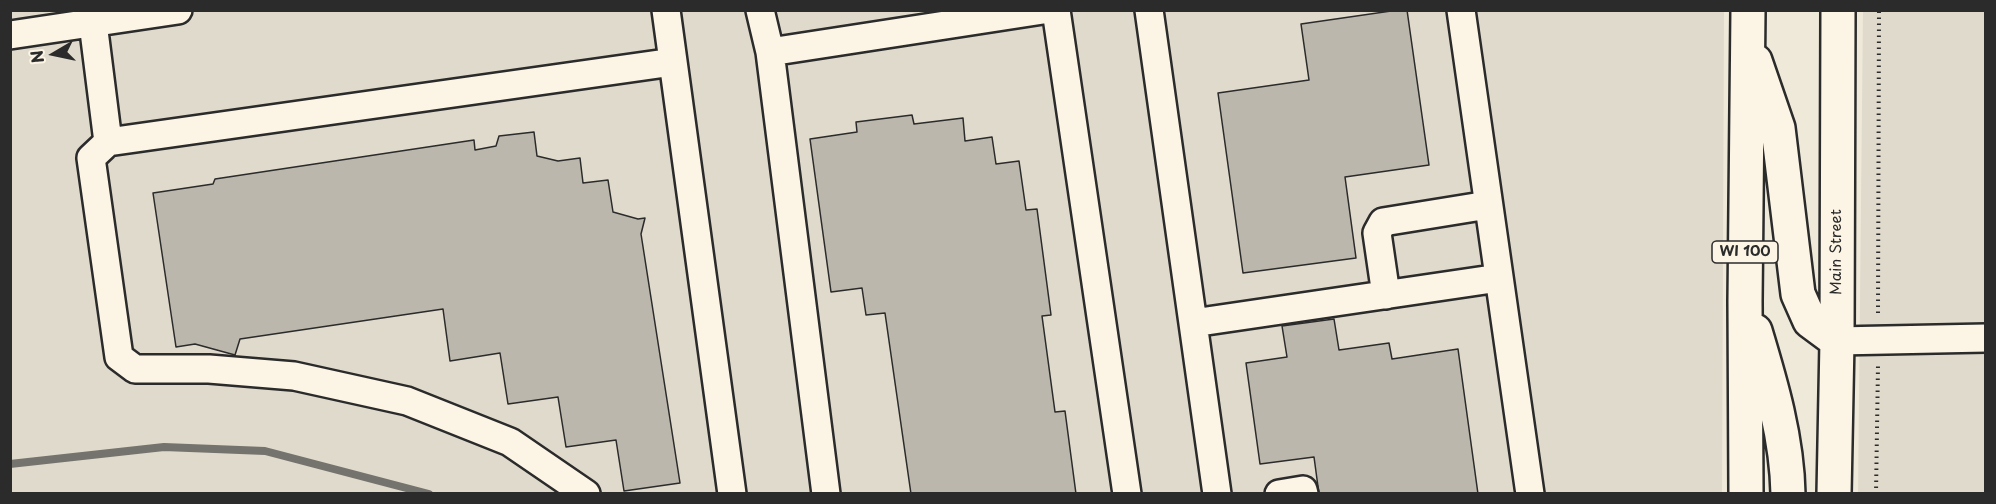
<!DOCTYPE html>
<style>
body{margin:0}
#map{position:relative;width:1996px;height:504px;overflow:hidden;background:#efe9da;font-family:"Playpen Sans",sans-serif}
canvas{display:block}
.frame{position:absolute;inset:0;border:12px solid #2b2b2b;pointer-events:none}
.north{position:absolute;left:24px;top:24px;width:60px;height:60px;-webkit-text-stroke:4px #fcf5e5;paint-order:stroke;rotate:261deg;font-size:16px;font-weight:700;line-height:24px;text-align:center;color:#2b2b2b}
.north::after{content:'';display:block;margin:auto;width:21px;height:27px;background:#2b2b2b;clip-path:polygon(50% 0,100% 100%,50% 72%,0 100%)}
</style>
<div id="map">
<canvas width="1996" height="504"></canvas>
<div class="frame"></div>
<div class="north">N</div>
</div>
<script>
const context = document.querySelector('canvas').getContext('2d');
context.lineJoin = 'round';
function paint(path, color) {
  context.fillStyle = color;
  context.fill(path, 'evenodd');
}
function stroke(path, color, width, dash) {
  context.strokeStyle = color;
  context.lineWidth = width;
  context.lineCap = dash ? 'butt' : 'round';
  context.setLineDash(dash || []);
  context.stroke(path);
}
function write(font, color, halo, rows, align = 'center') {
  context.font = font + ' "Playpen Sans",sans-serif';
  context.lineWidth = 4.5;
  context.setLineDash([]);
  context.textBaseline = 'middle';
  context.strokeStyle = halo;
  context.fillStyle = color;
  for (const [text, x, y, turn = 0] of rows) {
    context.save();
    context.translate(x, y);
    context.rotate((+turn || 0) * Math.PI / 180);
    context.textAlign = isNaN(turn) ? turn : align;
    if (halo) context.strokeText(text, 0, 0);
    context.fillText(text, 0, 0);
    context.restore();
  }
}
const built = new Path2D(`
 M10 11H1724L1722 493H11Z
 M1863 11H1985V493H1858Z`);
const stream = new Path2D(`
 M10 464 164 447 265 451 429 494`);
const building = new Path2D(`
 M1398 10H1407L1429 165 1345 177 1356 258 1243 273 1218 93 1309 80 1301 24Z
 M912 115 914 124 963 118 965 141 992 137 996 164 1019 161 1026 210 1037 209 1051 315 1042 316 1055 412 1065 411 1076 494H911L885 313 866 315 862 288 831 292 810 139 857 132 856 122Z
 M534 132 537 156 558 161 580 158 583 183 608 180 613 212 638 219 645 218 641 234 680 483 624 491 616 440 566 447 558 397 508 404 500 353 450 361 443 309 240 339 235 355 195 344 176 347 153 193 213 184 215 179 474 140 475 150 496 146 499 136Z
 M1334 319 1339 350 1389 343 1392 359 1458 349 1478 494H1319L1314 457 1260 464 1246 363 1287 357 1282 326Z`);
const path = new Path2D(`
 M1878 313 1879 10
 M1876 494 1878 365`);
const minor = new Path2D(`
 M666 10 732 494
 M760 10 770 52 826 494
 M1056 10 1127 494
 M1149 10 1217 494
 M1461 10 1530 494
 M93 23 108 142 91 158 119 357 135 369H209L294 376 407 401 510 442 586 494
 M10 35 178 10
 M770 52 1043 10
 M108 142 673 62
 M1386 295 1377 233 1383 222 1488 205
 M1193 323 1499 278
 M1837 341 1986 338
 M1279 494 1303 490 1304 494`);
const major = new Path2D(`
 M1755 61 1778 128 1798 294 1810 321 1837 341
 M1755 331C1771 384 1787 438 1788 494
 M1746 494 1745 301 1748 10
 M1834 494 1837 341 1838 10`);
const shields = [
 [1745,252,66]
];
const shieldNames = [
 ["WI 100",1745,252]
];
const streetNames = [
 ["Main Street",1837,252,-90]
];
paint(built, '#e0dacc');
stroke(stream, '#75736d', 8);
paint(building, '#bcb7ac');
stroke(building, '#2b2b2b', 1.5);
stroke(minor, '#2b2b2b', 32);
stroke(major, '#2b2b2b', 38);
stroke(path, '#2b2b2b', 4, [1.5, 4.5]);
stroke(minor, '#fcf5e5', 27);
stroke(major, '#fcf5e5', 33);
for (const [x, y, w] of shields) {
  const box = new Path2D();
  box.roundRect(x - w / 2, y - 11, w, 22, 4.5);
  context.fillStyle = '#fcf5e5';
  context.fill(box);
  stroke(box, '#2b2b2b', 1.5);
}
write('bold 14px', '#2b2b2b', null, shieldNames);
write('15px', '#2b2b2b', '#fcf5e5', streetNames);
</script>
